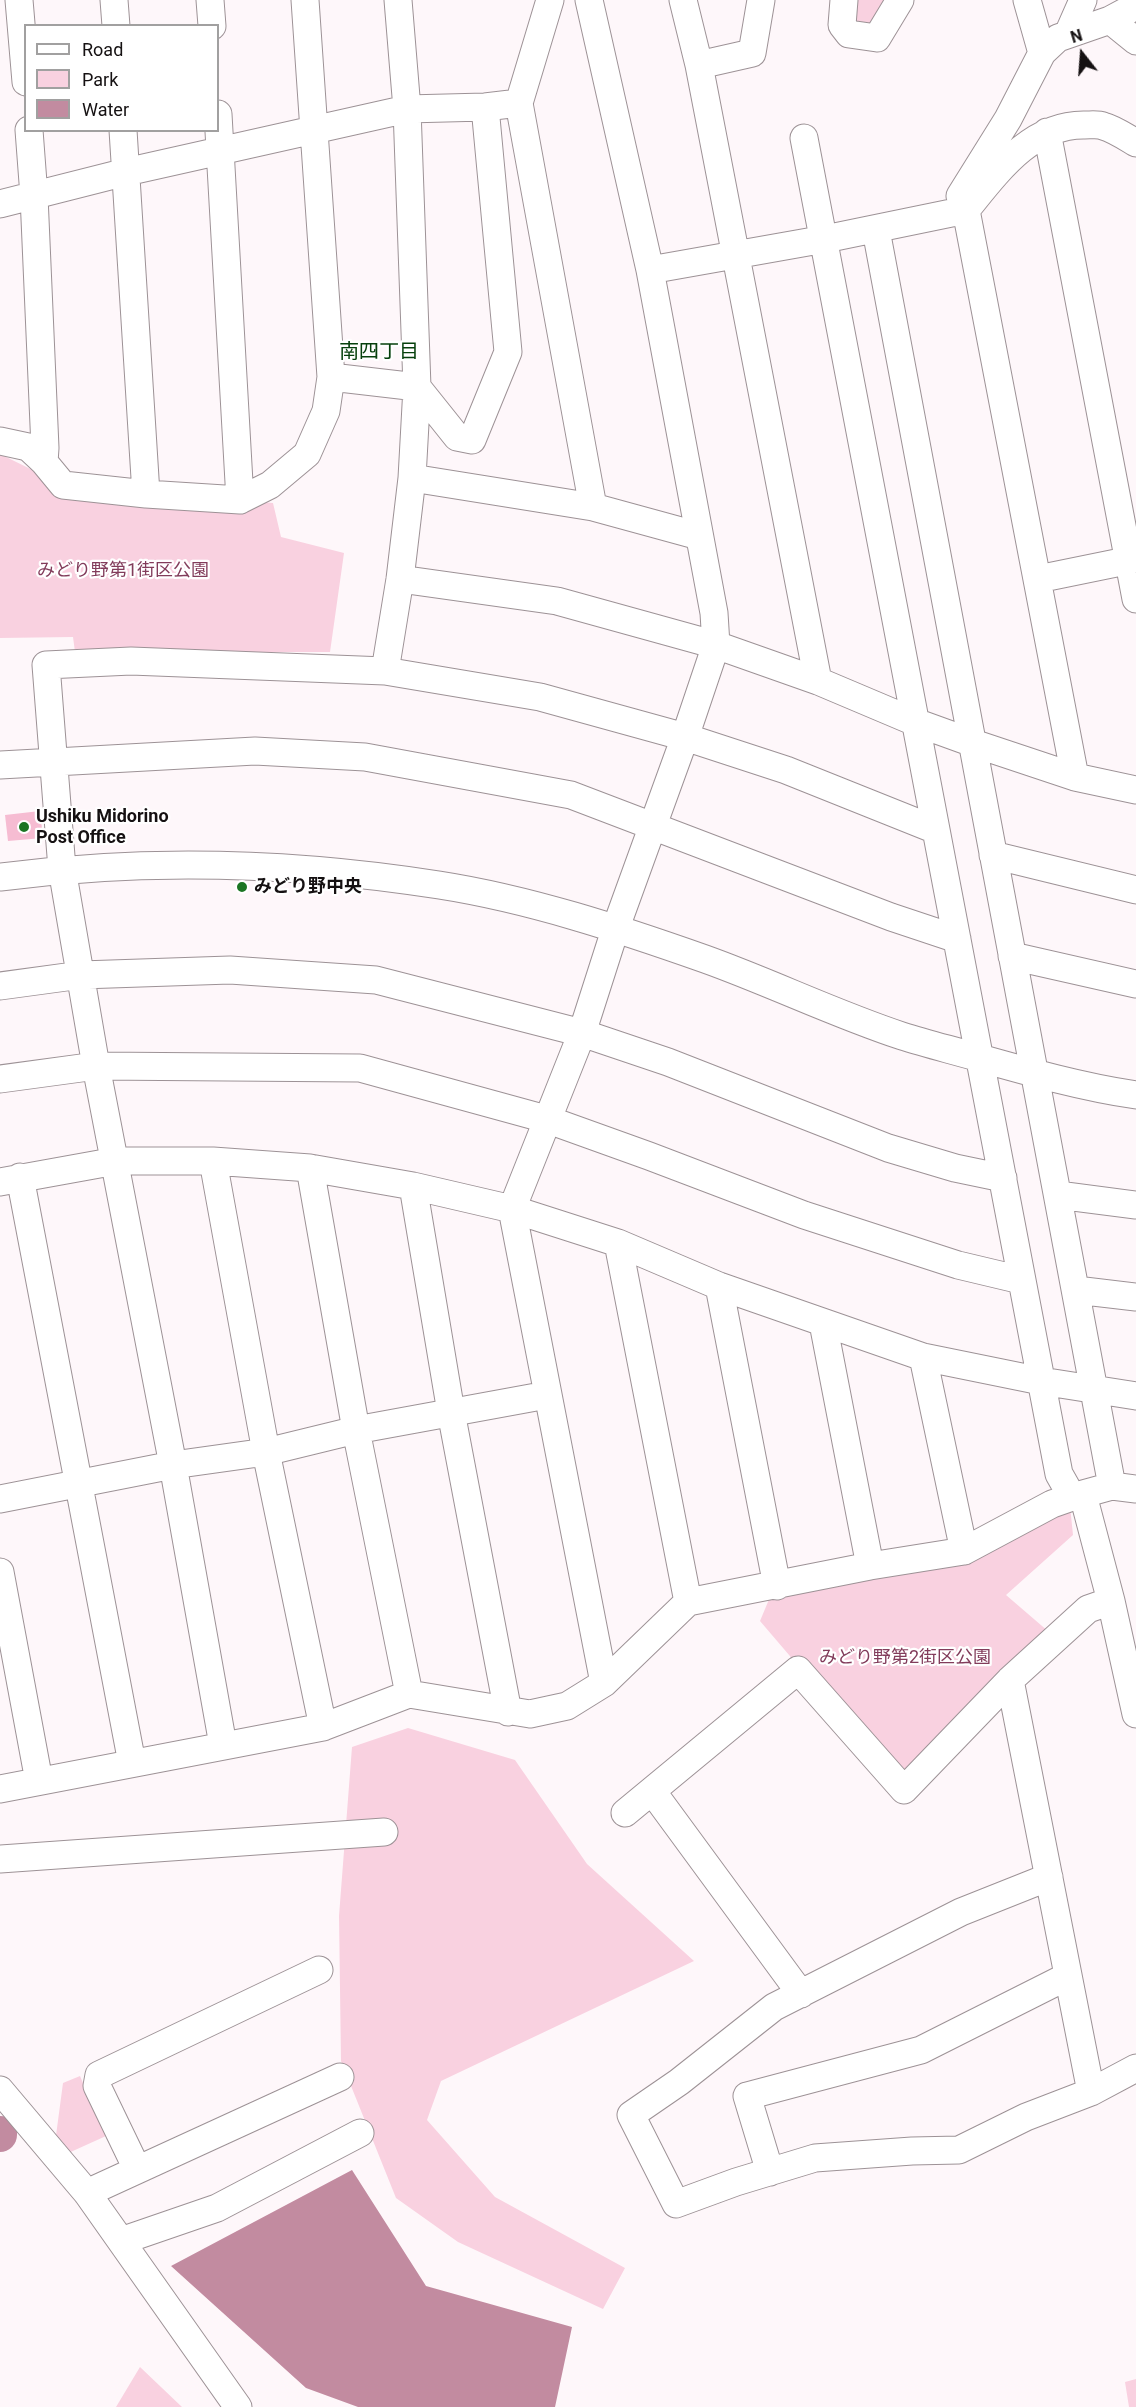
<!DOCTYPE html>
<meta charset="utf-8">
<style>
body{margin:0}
#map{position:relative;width:1136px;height:2407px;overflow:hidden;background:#fef7fa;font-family:Roboto,sans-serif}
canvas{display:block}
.legend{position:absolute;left:24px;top:24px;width:195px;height:108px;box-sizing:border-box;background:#fff;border:2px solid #a1a0a0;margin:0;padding:8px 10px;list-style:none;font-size:18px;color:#151112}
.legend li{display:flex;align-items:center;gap:12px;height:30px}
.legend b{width:30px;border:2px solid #a1a0a0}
.north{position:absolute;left:1052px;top:24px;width:60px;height:60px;-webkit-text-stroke:4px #fff;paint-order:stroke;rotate:343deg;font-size:16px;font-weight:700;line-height:24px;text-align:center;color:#151112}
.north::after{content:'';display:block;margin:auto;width:21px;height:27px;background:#151112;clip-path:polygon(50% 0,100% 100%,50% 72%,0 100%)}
</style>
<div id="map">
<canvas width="1136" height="2407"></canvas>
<ul class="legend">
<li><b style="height:8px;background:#fff"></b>Road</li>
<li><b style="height:16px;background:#f9d1e0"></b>Park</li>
<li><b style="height:16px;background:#c28ba0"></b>Water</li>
</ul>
<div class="north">N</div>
</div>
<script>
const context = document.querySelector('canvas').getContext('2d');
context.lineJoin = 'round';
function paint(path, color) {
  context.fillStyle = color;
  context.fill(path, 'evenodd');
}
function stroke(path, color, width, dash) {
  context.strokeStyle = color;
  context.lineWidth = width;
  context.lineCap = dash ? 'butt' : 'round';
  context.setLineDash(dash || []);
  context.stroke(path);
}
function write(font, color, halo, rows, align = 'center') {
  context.font = font + ' Roboto,"Noto Sans JP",sans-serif';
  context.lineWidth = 4.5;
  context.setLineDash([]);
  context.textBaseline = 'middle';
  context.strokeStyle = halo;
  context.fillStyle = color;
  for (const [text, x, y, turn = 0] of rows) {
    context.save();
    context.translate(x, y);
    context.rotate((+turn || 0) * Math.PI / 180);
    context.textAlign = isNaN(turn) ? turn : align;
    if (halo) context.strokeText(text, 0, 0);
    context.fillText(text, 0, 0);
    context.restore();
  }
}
const green = new Path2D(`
 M847 0H897L881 24 858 29Z
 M0 454 63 485 273 503 281 537 344 553 330 652H75L73 637 0 638Z
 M1070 1506 1073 1535 1006 1595 1049 1632 900 1785 760 1621 770 1597Z
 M408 1728 515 1760 587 1864 694 1961 441 2081 427 2120 495 2197 625 2268 603 2309 458 2242 396 2198 341 2061 339 1916 352 1747Z
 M80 2076 106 2136 64 2155 55 2143 63 2083Z
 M140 2367 182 2407H116Z
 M1136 2379V2407H1129L1125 2382Z`);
const water = new Path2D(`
 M352 2170 426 2286 572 2327 555 2407H358L306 2388 171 2266Z`);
const river = new Path2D(`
 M0 2135V2133`);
const building = new Path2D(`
 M40 811 43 838 8 841 5 815Z`);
const minor = new Path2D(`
 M19 0 26 82
 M114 0 116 26
 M210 0 212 26
 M305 0 331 377 417 387 457 437 472 440 508 352 485 107
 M589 0 650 270 714 613 716 645 685 737 615 930 582 1033 512 1209 604 1683
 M683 0 699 65 818 681
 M844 0 842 25 849 34 877 38 900 0
 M1027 0 1042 53
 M1110 20 1136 41
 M1068 34 1083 0
 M699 65 752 53 761 0
 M519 103 593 507
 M123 130 146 494
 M1047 132 1136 599
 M804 138 1059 1474 1072 1497 1112 1486 1136 1489
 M960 196 1008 119 1042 53 1058 38 1110 20 1136 6
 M0 204 126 172 407 109 485 107 519 103 550 0
 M966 210 1075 777
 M876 230 1112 1486
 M650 270 825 239 966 210C997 172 1031 124 1085 125 1091 125 1098 124 1103 126 1114 129 1126 137 1136 143
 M0 441 28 447 44 462 45 448 34 196 29 130
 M44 462 63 485 146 494 240 500 218 114
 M412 478 593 507 699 536
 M240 500 270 485 307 454 326 411 331 377
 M400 579 557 601 716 645 818 681 915 722 973 743 1075 777 1136 790
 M1038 579 1136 559
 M385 671 540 697 685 737 786 770 936 830
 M0 765 255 751 365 757 571 795 891 917 957 939
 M993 855 1136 890
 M0 877C146 858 293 862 439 885 529 899 620 929 705 959 772 983 835 1014 902 1036 927 1044 952 1050 976 1057 1029 1072 1082 1087 1136 1095
 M1012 956 1136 984
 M0 986 81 975 230 970 376 980 582 1033 668 1062 888 1148 955 1168 1003 1178
 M0 1079 96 1066 360 1068 546 1119 649 1156 804 1215 958 1265 1021 1280
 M213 1161 266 1452 323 1727
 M310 1168 356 1430 409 1694
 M20 1177 132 1763
 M0 1182 116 1161H213L310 1168 413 1186 512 1209 618 1243 719 1286 923 1357 1041 1381 1136 1396
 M413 1186 451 1412 508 1712
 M1058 1195 1136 1205
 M618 1243 688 1602
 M719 1286 777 1586
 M1076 1290 1136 1297
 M823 1323 870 1566
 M923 1357 964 1551
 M1083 1495 1111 1601 1136 1714
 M0 1499 173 1465 266 1452 356 1430 547 1395
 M0 1572 39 1781
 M1010 1680 1091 2092
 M223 1745 173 1465 96 1066 62 869 46 665 131 661 385 671 400 579 412 478 417 387 407 109 398 0
 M0 1789 323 1727 409 1694 530 1714 567 1706 604 1683 688 1602 870 1566 964 1551 1052 1504 1072 1497
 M652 1791 801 1994
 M625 1813 798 1670 904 1790 1010 1680 1088 1609 1111 1601
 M0 1859 384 1832
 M1049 1877 961 1912 774 2007 679 2082 631 2115 676 2204 736 2182 815 2158 912 2151 959 2150 1026 2117 1091 2092 1136 2068
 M0 2090 87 2193 238 2407
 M137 2169 97 2086 99 2075 319 1970
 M770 2172 747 2096 921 2050 1068 1976
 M87 2193 340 2077
 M121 2241 217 2208 360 2133`);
const markers = [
 [24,827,6,"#1b7523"],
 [242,887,6,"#1b7523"]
];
const parkNames = [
 ["みどり野第1街区公園",123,571],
 ["みどり野第2街区公園",905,1658]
];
const poiNames = [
 ["Ushiku Midorino",36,817],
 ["Post Office",36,838],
 ["みどり野中央",254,887]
];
const neighbourhoodNames = [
 ["南四丁目",379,353]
];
paint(green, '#f9d1e0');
paint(water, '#c28ba0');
stroke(river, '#c28ba0', 34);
paint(building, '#f6bcd2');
stroke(minor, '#9d9296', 29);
stroke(minor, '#fff', 27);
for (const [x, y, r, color] of markers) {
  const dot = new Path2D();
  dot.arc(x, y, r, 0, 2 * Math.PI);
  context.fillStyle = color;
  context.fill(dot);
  stroke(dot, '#fff', 2);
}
write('18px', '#823c5b', '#fff', parkNames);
write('bold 18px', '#151112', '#fff', poiNames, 'left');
write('20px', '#07410d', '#fff', neighbourhoodNames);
</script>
